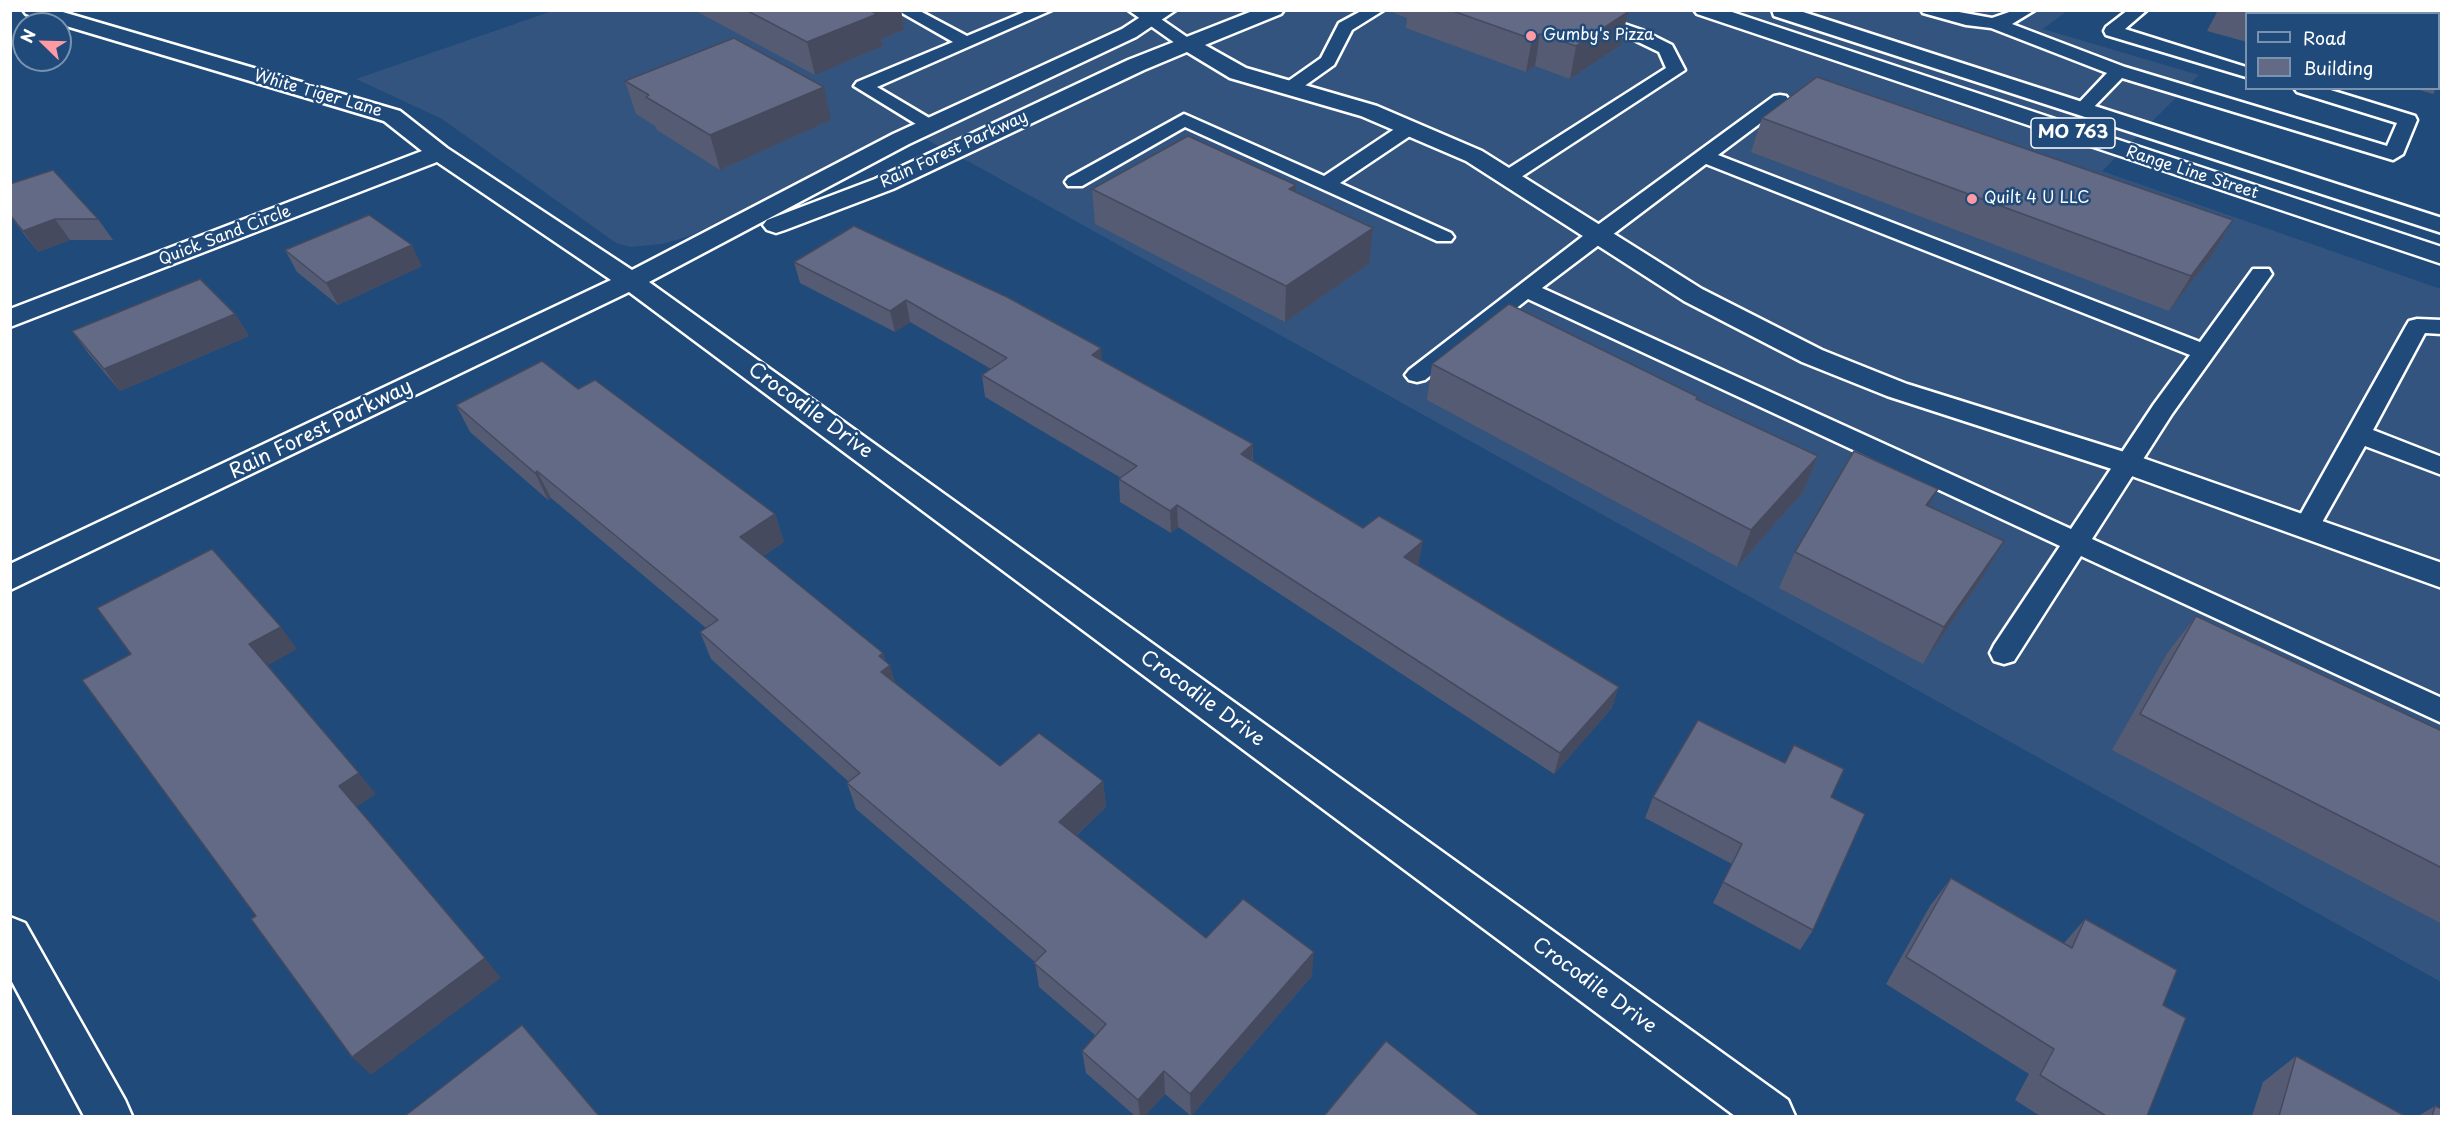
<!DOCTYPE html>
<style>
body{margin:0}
#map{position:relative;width:2452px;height:1127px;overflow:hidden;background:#1f4a7a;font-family:"Playpen Sans",sans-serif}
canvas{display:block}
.frame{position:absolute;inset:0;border:12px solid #fff;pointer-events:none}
.legend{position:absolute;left:2245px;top:12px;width:195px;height:78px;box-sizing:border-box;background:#1f4a7a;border:2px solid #7992af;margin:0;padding:8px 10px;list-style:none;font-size:18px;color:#fff}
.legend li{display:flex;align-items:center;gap:12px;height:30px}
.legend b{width:30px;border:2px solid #7992af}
.north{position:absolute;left:12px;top:12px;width:60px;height:60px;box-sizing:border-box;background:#1f4a7a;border:2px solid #7992af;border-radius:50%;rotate:293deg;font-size:16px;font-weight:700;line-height:24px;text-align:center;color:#fff}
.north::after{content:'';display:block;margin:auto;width:21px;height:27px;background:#ff9aa2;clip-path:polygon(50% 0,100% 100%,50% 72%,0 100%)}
</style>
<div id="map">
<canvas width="2452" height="1127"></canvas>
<div class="frame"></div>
<ul class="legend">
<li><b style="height:8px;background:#1f4a7a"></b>Road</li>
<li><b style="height:16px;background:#636a86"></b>Building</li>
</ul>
<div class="north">N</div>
</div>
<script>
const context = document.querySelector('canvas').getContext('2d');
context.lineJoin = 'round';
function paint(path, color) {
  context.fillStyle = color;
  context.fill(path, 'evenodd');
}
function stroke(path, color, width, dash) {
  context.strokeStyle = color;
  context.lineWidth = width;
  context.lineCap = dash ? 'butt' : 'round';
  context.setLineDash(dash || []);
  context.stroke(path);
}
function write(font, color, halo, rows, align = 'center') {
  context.font = font + ' "Playpen Sans",sans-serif';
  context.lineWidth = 5;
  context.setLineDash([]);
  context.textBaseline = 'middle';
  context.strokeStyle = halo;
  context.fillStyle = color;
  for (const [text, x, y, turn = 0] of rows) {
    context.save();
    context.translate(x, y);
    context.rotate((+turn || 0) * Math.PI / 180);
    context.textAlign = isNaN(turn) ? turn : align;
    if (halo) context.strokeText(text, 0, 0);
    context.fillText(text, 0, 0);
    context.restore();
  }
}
const built = new Path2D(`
 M555 10 2067 11 2043 29 2199 75 2102 171 2441 289V982L975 165 904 128 690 236 662 244 630 247 616 243 442 119 356 79Z`);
const lane = new Path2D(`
 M897 10H918L967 36 1029 10H1052L877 87 936 122 938 126 929 132 854 86 857 82 953 42Z
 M1128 10H1148L1197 44 1188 49 1182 48Z
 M1363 10H1384L1352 30 1334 65 1296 92H1284L1281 88 1284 84 1321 58 1339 23Z
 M1557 10H1583L1642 30 1672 45 1685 70 1515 181H1501L1498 177 1501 173 1666 68 1659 52 1630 38Z
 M1921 10H1948L1992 18 2015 10H2035L2012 24 2125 67 2387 146 2397 123 2297 92 2294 88H2324L2415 116 2417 120 2403 154 2393 160 2122 78 2088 113 2082 115 2073 109 2107 73 1991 28 1966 25 1923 13Z
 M2128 10H2147L2125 29 2246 67V77L2106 35 2104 31 2106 27Z
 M1780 95 1786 96 1789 100 1786 104 1718 155 2200 342 2253 269H2269L2272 274 2172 414 2092 539 2442 698V723L2081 556 2014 661 2004 664 1994 661 1990 653 1994 645 2060 546 1528 299 1425 380 1417 382 1409 380 1405 375 1409 370 1592 229 1774 96ZM1706 164 2190 355 2154 404 2071 529 1542 288Z
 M1184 114 1324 176 1402 124H1416L1418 128 1416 132 1340 183 1451 233 1454 237 1451 241H1437L1185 127 1082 186H1068L1065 182 1068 178Z
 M2417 319 2442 320V334L2425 333 2373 430 2442 457V475L2365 446 2316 533 2307 535 2298 533 2294 526 2406 326 2409 321Z`);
const street = new Path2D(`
 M23 10H56L400 111 447 148 632 270 893 134 1122 29 1151 10H1176L1136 37 909 144 649 282 1788 1100 1795 1116H1735L629 292 10 590V564L611 280 437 162 10 327V309L422 151 384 121 26 14Z
 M1255 10H1284L1281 14 1205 45 1246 68 1377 106 1482 151 1702 289 1822 350 1907 384 2137 456 2442 563V588L2115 470 1887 396 1802 362 1684 301 1466 161 1361 116 1230 78 1187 52 1144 70 893 189 785 230 776 233 767 230 763 225 767 220 875 179 1128 60Z
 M10 917 25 923 125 1100 132 1116H84L10 978Z`);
const primary = new Path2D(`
 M1694 10H1726L2442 247V264L1697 14Z
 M1772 10H1797L2442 218V233L1774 16Z`);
const wall = new Path2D(`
 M694 10H901L904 30 881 39 883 46 815 75Z
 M1394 10H1622L1621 45 1570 79 1535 66 1526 72 1406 28 1407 18 1394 13Z
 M2218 10H2442V81L2439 85V14H2247V42L2207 31Z
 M625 81 831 120 720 170 657 130 655 126 636 114Z
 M2413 88H2436L2433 94Z
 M1762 118 2233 220 2212 255 2169 311 1751 152Z
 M10 184 98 219 113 240H70L38 252 10 216Z
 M1092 189 1296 193 1369 264 1285 322 1095 224Z
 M285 250 422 266 338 305 297 272Z
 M794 262 1102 361 1253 444V461L1419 563 1417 565 1612 708 1554 774 1178 527 1171 533 1120 502 1119 479 1121 478 985 397 982 375 991 369 910 322 895 332 800 283Z
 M235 314 249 336 120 391 88 353 72 331Z
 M1432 364 1698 397 1697 400 1818 456 1803 492 1737 567 1427 400Z
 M578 389 775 514 784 542 763 556 883 653 885 661 896 684 1000 766 1103 781 1106 807 1076 836 1206 938 1312 976 1191 1116 1165 1094 1145 1116H1135L1086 1073 1082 1051 1095 1035 1039 987 1035 962 856 809 847 783 849 782 711 659 700 632 706 628 551 498 548 500 470 432 456 405Z
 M1929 507 1982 578 1923 664 1779 588 1795 552Z
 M2196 616 2442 731V924L2112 750 2168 652Z
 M1794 745 1831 797 1813 930 1800 950 1713 903 1732 864 1645 818 1653 797 1785 763Z
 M1951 878 2064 943 2085 919 2163 1005 2147 1116H2040L2015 1100 2029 1074 1886 984 1930 906Z
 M2296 1056 2405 1116H2252L2263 1082Z
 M2435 1106 2442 1116H2418Z`);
const shadedWall = new Path2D(`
 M868 10H901L904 30 881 39 883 46 815 75 807 42Z
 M1628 12 1621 45 1570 79 1576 46Z
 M1540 34 1535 66 1526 72 1532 39Z
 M824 87 831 120 720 170 710 135Z
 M1296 185 1295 220 1289 189Z
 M55 219 70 240 38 252 23 231Z
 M2233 220 2212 255 2169 311 2191 276Z
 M1373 228 1369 264 1285 322 1286 286Z
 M412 245 422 266 338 305 326 283Z
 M906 300 910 322 895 332 890 311Z
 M235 314 249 336 120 391 104 369Z
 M1101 348 1103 370 1092 355Z
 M1253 444 1252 467 1241 454Z
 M1818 456 1803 492 1737 567 1751 530Z
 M537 471 551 498 548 500 535 473Z
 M1938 489 1919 526 1926 505Z
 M1177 505 1178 527 1171 533 1170 511Z
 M775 514 784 542 750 564 740 537Z
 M1423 541 1419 563 1401 579 1404 557Z
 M2004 541 1982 578 1923 664 1944 627Z
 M281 627 297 649 267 666 249 644Z
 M883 653 887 668 890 665 898 692 881 672 879 656Z
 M1619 687 1612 708 1554 774 1560 753Z
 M359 773 376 794 356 807 339 786Z
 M1103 781 1106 807 1063 848 1059 822Z
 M1314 952 1312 976 1191 1116 1190 1094Z
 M485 958 501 978 371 1075 352 1057Z
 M1164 1071 1165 1094 1145 1116H1140L1138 1100Z`);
const building = new Path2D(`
 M746 10H869L877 14 807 42Z
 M1450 10H1622L1628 12 1576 46 1540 34 1532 39Z
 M2243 10H2442V64L2439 63V14H2254Z
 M734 38 824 87 710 135 646 97 649 95 625 81Z
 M1817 77 2233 220 2191 276 1762 118Z
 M1188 136 1296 185 1289 189 1373 228 1286 286 1092 189Z
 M53 170 98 219H55L23 231 10 215V184Z
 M369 215 412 245 326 283 285 250Z
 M854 226 1007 297 1101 348 1092 355 1253 444 1241 454 1363 528 1379 516 1423 541 1404 557 1619 687 1560 753 1177 505 1170 511 1119 479 1137 466 982 375 1007 358 906 300 890 311 794 262Z
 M200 279 235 314 104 369 72 331Z
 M1509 304 1698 397 1696 399 1818 456 1751 530 1432 364Z
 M542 361 578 389 595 380 775 514 740 537 883 653 879 656 890 665 881 672 1000 766 1039 733 1103 781 1059 822 1206 938 1243 899 1314 952 1190 1094 1164 1071 1138 1100 1082 1051 1106 1024 1034 963 1046 951 847 783 860 773 700 632 718 620 537 471 535 473 456 405Z
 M1854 451 1938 489 1926 505 2004 541 1944 627 1795 552Z
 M212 549 281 627 249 644 359 773 339 786 485 958 352 1057 251 919 256 916 82 680 131 654 97 608Z
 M2196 616 2442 731V868L2140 714Z
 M1698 720 1785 763 1794 745 1844 769 1831 797 1865 814 1813 930 1723 882 1742 844 1653 797Z
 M1951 878 2072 948 2085 919 2177 970 2163 1005 2186 1018 2147 1116H2106L2040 1075 2054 1049 1906 957Z
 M522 1025 599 1116H405Z
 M1386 1041 1480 1116H1324Z
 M2296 1056 2405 1116H2279Z
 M2435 1106 2442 1109V1116H2432Z`);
const markers = [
 [1531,36,6,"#ff9aa2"],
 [1972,199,6,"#ff9aa2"]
];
const farPoinames = [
 ["Gumby's Pizza",1543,36],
 ["Quilt 4 U LLC",1984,199]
];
const farStreetnames = [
 ["White Tiger Lane",318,94,16],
 ["Rain Forest Parkway",954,150,-25],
 ["Range Line Street",2192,173,18],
 ["Quick Sand Circle",225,236,-21]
];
const shields = [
 [2073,133,84]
];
const shieldNames = [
 ["MO 763",2073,133]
];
const streetNames = [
 ["Crocodile Drive",810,411,36],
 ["Rain Forest Parkway",321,430,-26],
 ["Crocodile Drive",1202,699,36],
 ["Crocodile Drive",1594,986,36]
];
paint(built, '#33547e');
stroke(lane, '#fff', 5);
stroke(street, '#fff', 5);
stroke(primary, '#fff', 5);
paint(lane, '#1f4a7a');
paint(street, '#1f4a7a');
paint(primary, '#1f4a7a');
paint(wall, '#555b73');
paint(shadedWall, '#454a5e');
paint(building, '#636a86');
stroke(building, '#454a5e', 1.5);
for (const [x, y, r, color] of markers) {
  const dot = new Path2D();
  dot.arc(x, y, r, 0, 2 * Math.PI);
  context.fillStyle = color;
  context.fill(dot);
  stroke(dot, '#1f4a7a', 2);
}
write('16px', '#fff', '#1f4a7a', farPoinames, 'left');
write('16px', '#fff', '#1f4a7a', farStreetnames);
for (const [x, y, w] of shields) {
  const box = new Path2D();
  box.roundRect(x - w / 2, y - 15, w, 30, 4.5);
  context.fillStyle = '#1f4a7a';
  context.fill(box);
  stroke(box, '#fff', 1.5);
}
write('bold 18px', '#fff', null, shieldNames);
write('20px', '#fff', '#1f4a7a', streetNames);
</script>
